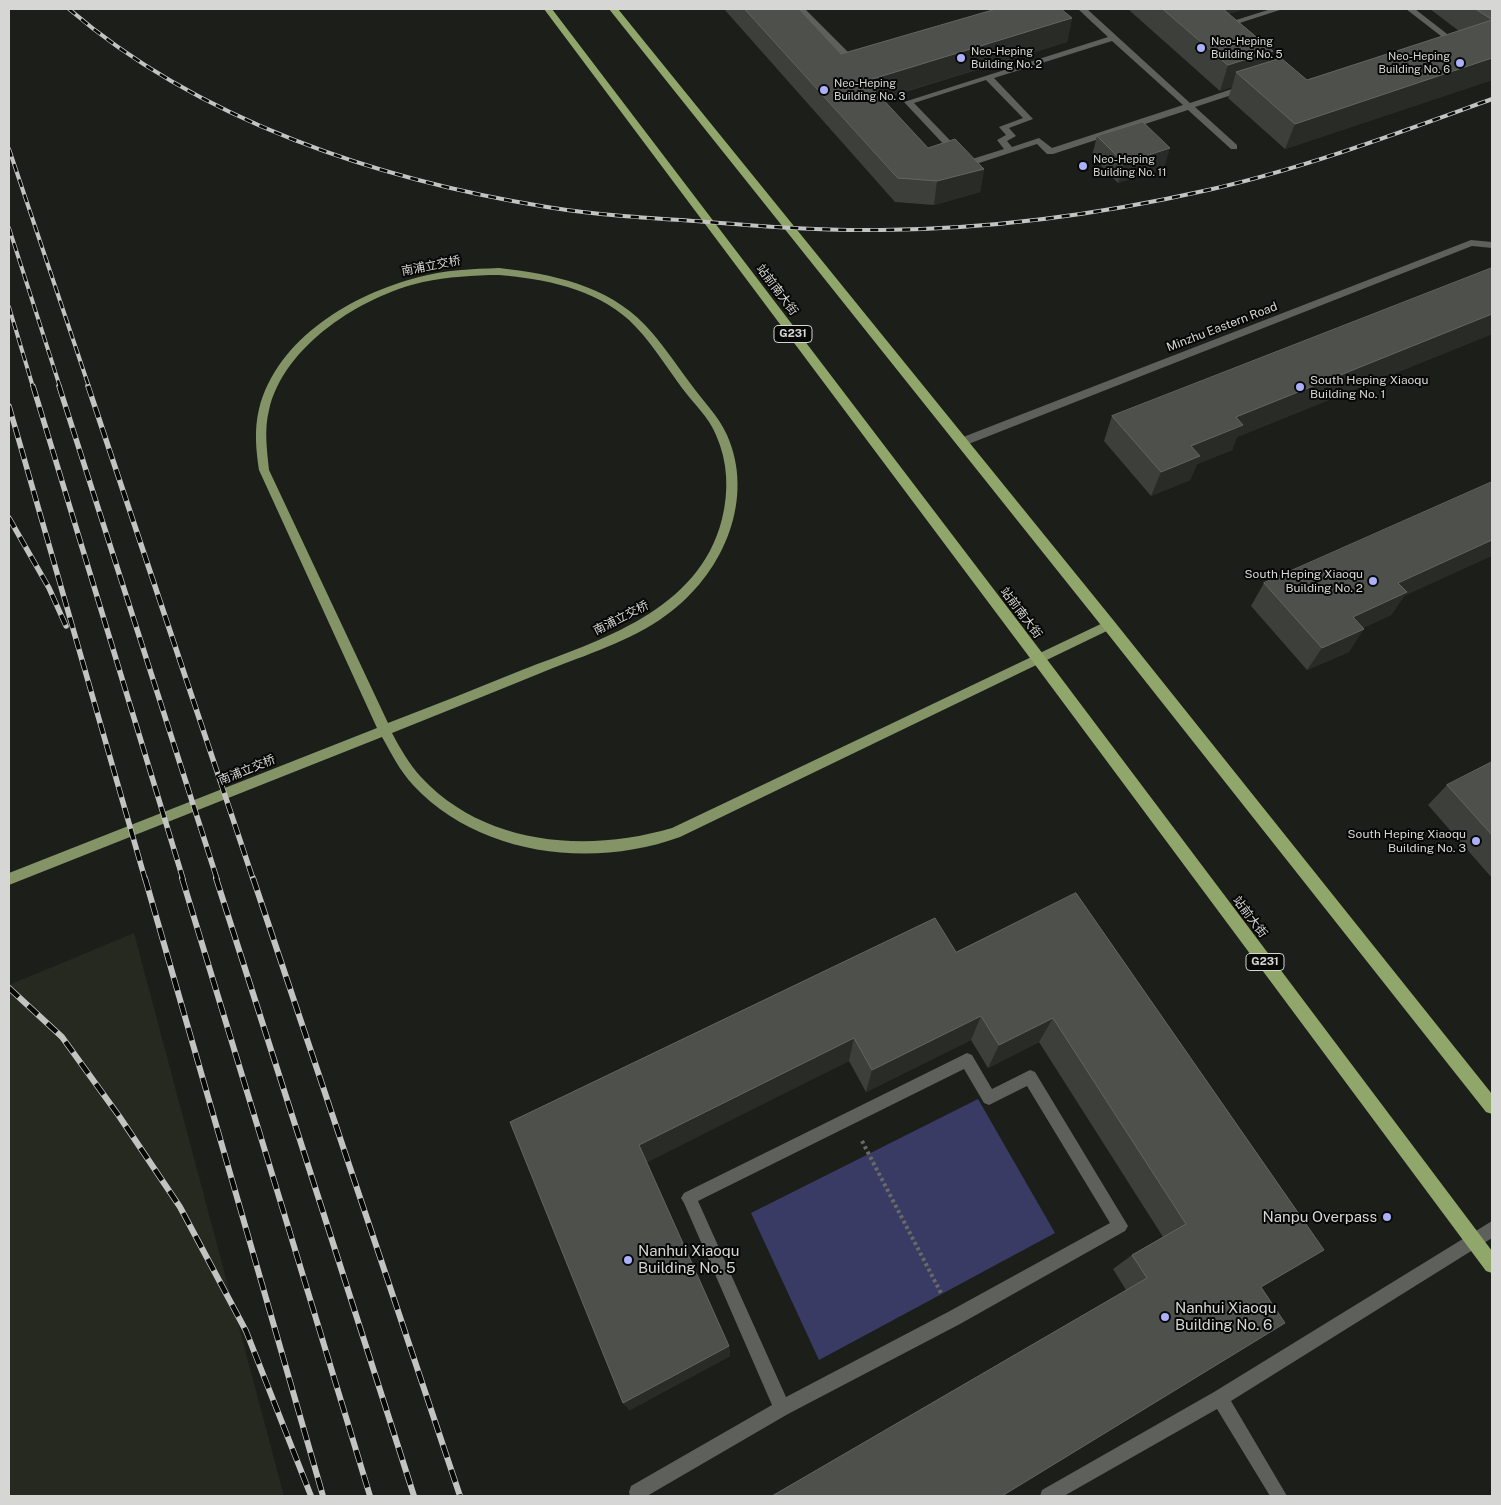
<!DOCTYPE html>
<meta charset="utf-8">
<style>
body{margin:0}
#map{position:relative;width:1501px;height:1505px;overflow:hidden;background:#1c1e1a;font-family:"Public Sans",sans-serif}
canvas{display:block}
.frame{position:absolute;inset:0;border:10px solid #d6d7d4;pointer-events:none}
</style>
<div id="map">
<canvas width="1501" height="1505"></canvas>
<div class="frame"></div>
</div>
<script>
const context = document.querySelector('canvas').getContext('2d');
context.lineJoin = 'round';
function paint(path, color) {
  context.fillStyle = color;
  context.fill(path, 'evenodd');
}
function stroke(path, color, width, dash) {
  context.strokeStyle = color;
  context.lineWidth = width;
  context.lineCap = dash ? 'butt' : 'round';
  context.setLineDash(dash || []);
  context.stroke(path);
}
function write(font, color, halo, rows, align = 'center') {
  context.font = font + ' "Public Sans","Noto Sans SC",sans-serif';
  context.lineWidth = 4;
  context.setLineDash([]);
  context.textBaseline = 'middle';
  context.strokeStyle = halo;
  context.fillStyle = color;
  for (const [text, x, y, turn = 0] of rows) {
    context.save();
    context.translate(x, y);
    context.rotate((+turn || 0) * Math.PI / 180);
    context.textAlign = isNaN(turn) ? turn : align;
    if (halo) context.strokeText(text, 0, 0);
    context.fillText(text, 0, 0);
    context.restore();
  }
}
const built = new Path2D(`
 M134 933 284 1496H9V985Z`);
const green = new Path2D(`
 M978 1099 1055 1233 819 1360 751 1213Z`);
const path = new Path2D(`
 M862 1141 941 1293`);
const minor = new Path2D(`
 M797 9H805L851 55 860 54V58L846 60Z
 M1078 9H1087L1190 103 1241 86H1247V90L1195 107 1237 145V149H1231L1188 110 1053 154H1047L1037 144 967 167 964 166 904 102 1108 37ZM1112 41 1183 105 1052 148 1039 138 1012 147 1007 141 1016 136 1009 128 1033 119 994 78ZM986 80 1023 118 999 127 1006 135 997 140 1004 149 969 160 914 103Z
 M1271 9H1283L1224 28 1217 26Z
 M1406 9H1415L1460 44 1456 47H1450V43Z
 M1471 240 1492 242V248L1472 246 966 445H958L957 442 958 439Z
 M967 1053 972 1055 992 1089 1030 1070 1035 1072 1125 1221 1128 1226 1125 1231 960 1324 788 1414 647 1496H630L629 1492 631 1486 772 1405 684 1203 681 1198 684 1193ZM964 1069 984 1103 989 1105 1027 1086 1110 1223 948 1312 786 1397 698 1201Z
 M1492 1221V1238L1231 1401 1287 1496H1270L1217 1409 1064 1496H1040L1042 1490 1214 1392Z`);
const primary = new Path2D(`
 M499 268C552 274 607 285 645 325 662 343 675 363 690 383 702 400 718 415 727 435 755 498 724 570 673 610 638 638 594 652 553 668 500 690 446 711 392 733 400 748 409 764 421 777 485 846 587 853 672 828L1105 622H1113L1115 625 1113 628 680 837C592 869 479 856 413 785 400 771 391 753 382 737L9 885V873L377 728 259 470C256 450 254 430 259 409 277 338 353 294 419 277 445 270 472 269 499 268ZM499 275C545 279 593 288 629 320 650 340 665 365 682 388 693 403 709 417 716 435 728 462 729 491 722 519 699 611 600 640 522 670 477 688 433 706 388 723L269 470C267 450 264 430 269 410 284 345 362 296 423 282 448 277 473 275 499 275Z`);
const trunk = new Path2D(`
 M544 9H552L1043 654 1492 1251V1273L1486 1271 1033 662Z
 M609 9H618L1114 621 1492 1094V1114L1486 1112 1104 629Z`);
const railFar2 = new Path2D(`
 M69 9C200 121 379 180 547 207 596 215 646 218 695 221 757 226 819 231 882 230 991 229 1102 214 1208 190 1305 168 1398 133 1492 99
 M9 149 89 387
 M9 228 60 387
 M9 307 33 387`);
const railFar1 = new Path2D(`
 M33 386 183 879
 M59 386 217 879
 M88 386 253 879
 M9 406 145 879
 M9 518 49 588 66 626`);
const rail = new Path2D(`
 M145 878 323 1496
 M182 878 370 1496
 M216 878 414 1496
 M253 878 460 1496
 M9 988 62 1037 119 1116 180 1207 246 1331 311 1496`);
const wall = new Path2D(`
 M724 9H799L841 54 1072 18 1067 42 882 99 928 148 984 169 980 192 934 205 895 202Z
 M1129 9H1244L1228 14 1273 51 1269 62 1307 80 1459 31 1430 9H1492V80L1285 149 1228 98 1232 87 1220 91 1129 10Z
 M1097 136 1164 168 1118 183 1092 156Z
 M1492 268V334L1237 437 1232 450 1197 464 1190 480 1151 496 1104 441 1112 416Z
 M1264 583 1404 596 1391 615 1363 628 1349 652 1307 670 1251 606Z
 M1492 762V878L1428 805 1447 785Z
 M1076 893 1324 1250 1126 1290 1113 1269 1132 1255 1163 1237 1039 1042 988 1068 971 1040 866 1092 849 1061 646 1162 729 1346 730 1356 630 1410 623 1403 510 1122 956 952Z`);
const shadedWall = new Path2D(`
 M1204 9H1244L1200 22Z
 M1072 18 1067 42 864 104 866 81Z
 M1273 51 1264 76 1236 72 1232 87 1220 91 1228 65Z
 M1492 58V80L1285 149 1295 124Z
 M1170 148 1164 168 1118 183 1124 163Z
 M984 169 980 192 934 205 937 181Z
 M1492 314V334L1237 437 1232 450 1197 464 1190 480 1151 496 1161 472 1191 446 1236 417Z
 M1492 540V556L1404 596 1391 615 1338 640 1353 617 1398 583Z
 M1364 629 1349 652 1307 670 1322 648Z
 M981 1016 971 1040 866 1092 872 1070Z
 M1053 1018 1039 1042 988 1068 999 1045Z
 M854 1038 849 1061 644 1164 639 1145Z
 M729 1346 730 1356 630 1410 623 1403Z`);
const building = new Path2D(`
 M745 9H799L841 54 996 9H1061L1072 18 866 81 928 148 955 139 984 169 937 181 898 178Z
 M1163 9H1223L1273 51 1228 65Z
 M1476 9H1492V58L1295 124 1236 72 1281 58 1307 80 1492 20Z
 M1143 122 1170 148 1124 163 1097 136Z
 M1492 268V314L1236 417 1243 425 1191 446 1200 456 1161 472 1112 416Z
 M1492 482V540L1398 583 1407 592 1353 617 1364 629 1322 648 1264 583Z
 M1492 762V835L1447 785Z
 M1076 893 1324 1250 1261 1287 1285 1323 1002 1496H772L1147 1278 1132 1255 1186 1224 1053 1018 999 1045 981 1016 872 1070 854 1038 639 1145 729 1346 623 1403 510 1122 935 918 956 952Z`);
const markers = [
 [1201,48,5,"#aab0fb"],
 [961,58,5,"#aab0fb"],
 [1460,63,5,"#aab0fb"],
 [824,90,5,"#aab0fb"],
 [1083,166,5,"#aab0fb"],
 [1300,387,5,"#aab0fb"],
 [1373,581,5,"#aab0fb"],
 [1476,841,5,"#aab0fb"],
 [1387,1217,5,"#aab0fb"],
 [628,1260,5,"#aab0fb"],
 [1165,1317,5,"#aab0fb"]
];
const farPoinames = [
 ["Neo-Heping",1211,42],
 ["Building No. 5",1211,55],
 ["Neo-Heping",971,52],
 ["Building No. 2",971,65],
 ["Neo-Heping",1450,57,"right"],
 ["Building No. 6",1450,70,"right"],
 ["Neo-Heping",834,84],
 ["Building No. 3",834,97],
 ["Neo-Heping",1093,160],
 ["Building No. 11",1093,173]
];
const shields = [
 [793,334,38],
 [1265,962,38]
];
const shieldNames = [
 ["G231",793,334],
 ["G231",1265,962]
];
const streetNames = [
 ["南浦立交桥",431,266,-11],
 ["站前南大街",777,290,53],
 ["Minzhu Eastern Road",1222,327,-21],
 ["站前南大街",1021,613,53],
 ["南浦立交桥",621,618,-27],
 ["南浦立交桥",247,770,-22],
 ["站前大街",1250,917,53]
];
const poiNames = [
 ["South Heping Xiaoqu",1310,380,"left"],
 ["Building No. 1",1310,394,"left"],
 ["South Heping Xiaoqu",1363,574],
 ["Building No. 2",1363,588],
 ["South Heping Xiaoqu",1466,834],
 ["Building No. 3",1466,848]
];
const nearPoinames = [
 ["Nanpu Overpass",1377,1217,"right"],
 ["Nanhui Xiaoqu",638,1251],
 ["Building No. 5",638,1268],
 ["Nanhui Xiaoqu",1175,1308],
 ["Building No. 6",1175,1325]
];
paint(built, '#252920');
paint(green, '#393b64');
stroke(path, '#686a66', 4, [3, 3]);
paint(minor, '#5e605c');
paint(primary, '#849467');
paint(trunk, '#90a66b');
stroke(railFar2, '#c3c4c1', 4);
stroke(railFar1, '#c3c4c1', 5.5);
stroke(rail, '#c3c4c1', 6);
stroke(railFar2, '#070806', 2.5, [8]);
stroke(railFar1, '#070806', 4, [11]);
stroke(rail, '#070806', 4.5, [13]);
paint(wall, '#3d3f3b');
paint(shadedWall, '#292b27');
paint(building, '#4e504c');
stroke(building, '#636561', 1);
for (const [x, y, r, color] of markers) {
  const dot = new Path2D();
  dot.arc(x, y, r, 0, 2 * Math.PI);
  context.fillStyle = color;
  context.fill(dot);
  stroke(dot, '#070806', 2);
}
write('11px', '#d6d7d4', '#070806', farPoinames, 'left');
for (const [x, y, w] of shields) {
  const box = new Path2D();
  box.roundRect(x - w / 2, y - 8.5, w, 17, 4);
  context.fillStyle = '#070806';
  context.fill(box);
  stroke(box, '#d6d7d4', 1);
}
write('bold 11px', '#d6d7d4', null, shieldNames);
write('12px', '#d6d7d4', '#070806', streetNames);
write('12px', '#d6d7d4', '#070806', poiNames, 'right');
write('15px', '#d6d7d4', '#070806', nearPoinames, 'left');
</script>
